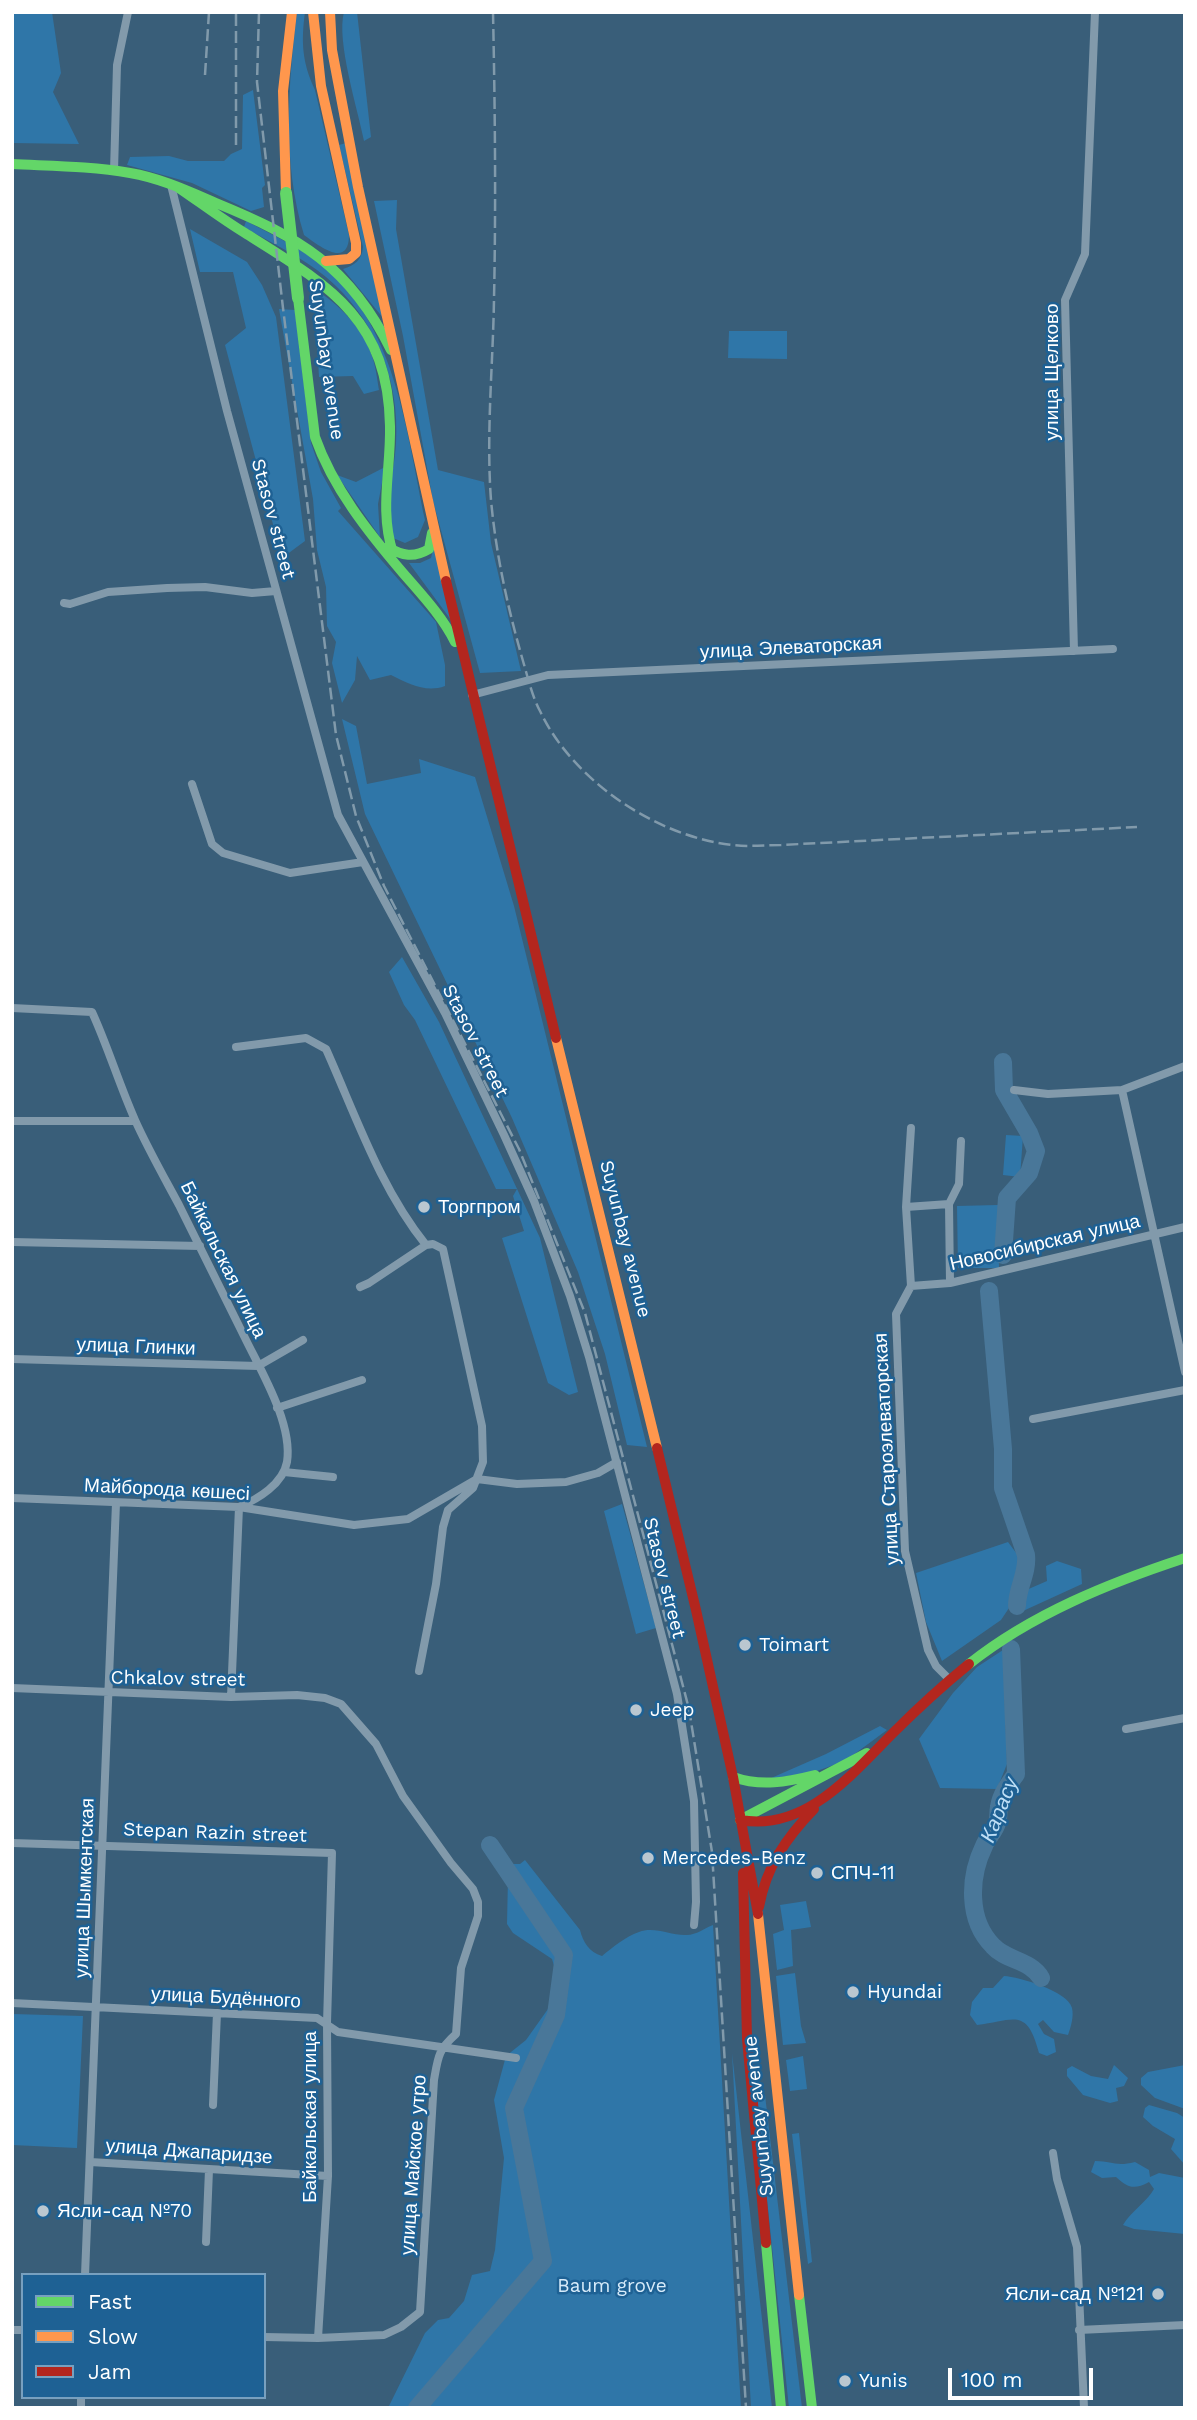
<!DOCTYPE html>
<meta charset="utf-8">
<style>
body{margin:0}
#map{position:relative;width:1197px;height:2420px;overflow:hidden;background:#395e79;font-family:"Work Sans",sans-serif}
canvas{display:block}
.frame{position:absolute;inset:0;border:14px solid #fff;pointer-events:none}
.legend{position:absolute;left:21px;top:2273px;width:245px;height:126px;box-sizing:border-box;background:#1e6194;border:2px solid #78a0bf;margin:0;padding:9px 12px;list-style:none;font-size:21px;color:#fff}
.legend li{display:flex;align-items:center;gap:14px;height:35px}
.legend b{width:35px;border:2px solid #78a0bf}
.scale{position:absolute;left:948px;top:2368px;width:145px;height:32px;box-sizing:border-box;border:4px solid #fff;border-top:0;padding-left:9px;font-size:21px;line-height:24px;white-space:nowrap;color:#fff;-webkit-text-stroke:5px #1e6194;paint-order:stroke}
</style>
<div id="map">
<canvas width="1197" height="2420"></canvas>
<div class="frame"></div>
<ul class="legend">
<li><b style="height:9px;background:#63d668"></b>Fast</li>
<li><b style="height:9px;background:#ff974d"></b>Slow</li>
<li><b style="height:9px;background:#b3261e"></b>Jam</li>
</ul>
<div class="scale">100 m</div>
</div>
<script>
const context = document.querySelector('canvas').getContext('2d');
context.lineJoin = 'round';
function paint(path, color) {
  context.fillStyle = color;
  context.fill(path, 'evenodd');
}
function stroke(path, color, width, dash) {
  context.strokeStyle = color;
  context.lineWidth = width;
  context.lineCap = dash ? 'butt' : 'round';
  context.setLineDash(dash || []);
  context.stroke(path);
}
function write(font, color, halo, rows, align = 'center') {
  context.font = font + ' "Work Sans",sans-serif';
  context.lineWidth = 5;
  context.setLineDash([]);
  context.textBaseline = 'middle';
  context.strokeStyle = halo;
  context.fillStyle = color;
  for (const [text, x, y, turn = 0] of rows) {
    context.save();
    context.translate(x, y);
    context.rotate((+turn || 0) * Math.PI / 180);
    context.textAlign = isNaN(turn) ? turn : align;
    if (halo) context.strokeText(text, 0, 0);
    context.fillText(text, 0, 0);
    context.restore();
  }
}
const green = new Path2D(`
 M12 12H52L61 73 53 92 79 144 12 143Z
 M297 12H305C301 42 302 62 315 90L349 235C349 270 318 245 304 235 282 161 288 88 297 12Z
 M344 12H357L371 137 364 141C358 110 336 41 344 12Z
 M253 90 265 185 262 188 264 207 251 211 192 183 127 165 130 157 169 156 188 161H224L231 154 242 149 243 95Z
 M346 143 384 319 343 269C355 265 362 260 363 247L339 145Z
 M397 200 396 229 438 470 484 482 491 543 521 671 480 673 433 501 403 336 374 201Z
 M246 221C274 236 304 249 328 270 397 331 407 435 425 520L418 537 405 543 393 538C382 503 394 478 396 443 400 380 375 318 326 277 302 257 271 243 244 227Z
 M190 229 247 262 262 285 276 317 305 541 282 558 225 345 246 328 233 272H200Z
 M314 289C339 304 363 328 372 356 376 367 377 379 379 390L364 394 353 376 319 377Z
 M279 309 295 310 311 443 321 472 341 508 338 511 436 622 445 665V686C426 693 409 684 391 675L370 680 357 656 355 680 342 703 332 663 336 642 327 626 326 587 317 550 313 499Z
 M729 331H787V359L728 358Z
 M385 467 378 504 380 537 337 475 356 482Z
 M434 546 451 620 409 563H420L431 558Z
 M342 719 356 726 367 784 421 773 419 759 475 777 514 906 647 1447 627 1445 605 1354 578 1272 512 1118 365 814Z
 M402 957 439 1022 540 1238 578 1392 569 1395 548 1383 502 1238 524 1231 513 1196 517 1189H496L415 1020 404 1005 389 972Z
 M1006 1135 1023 1136 1020 1177 1003 1175Z
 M998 1205 999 1268H958L957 1206Z
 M622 1504 656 1628 636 1634 604 1511Z
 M1008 1542 1023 1562 1011 1605 1001 1620 942 1661 926 1622 916 1573Z
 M1057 1561 1081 1569 1082 1584 1023 1611 1024 1591 1047 1581 1046 1566Z
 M1003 1650 1007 1764 997 1789 940 1788 919 1739 953 1693 977 1667Z
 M880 1726 887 1730 845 1761 814 1772 769 1779 826 1754Z
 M525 1860 580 1930C583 1942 589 1952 602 1956 613 1947 625 1937 639 1932 655 1926 671 1936 687 1935 696 1935 705 1928 713 1925L741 2408H388L425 2333 438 2320 449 2318 464 2301 472 2275 490 2271 495 2250 504 2158 494 2100 506 2056 526 2040 548 2009 557 1993V1975L552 1959 513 1933 507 1924 508 1878 506 1864H520Z
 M806 1901 811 1927 791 1930 793 1966 777 1970 773 1934 784 1930 780 1905Z
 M795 1973 801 2026 806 2043 783 2045 776 1976Z
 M1004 1976C1019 1977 1068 1991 1072 2008 1074 2016 1071 2027 1068 2035L1054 2032 1043 2020 1038 2024 1044 2034 1054 2039 1056 2052 1047 2056 1039 2053C1027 2007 1015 2020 977 2025L970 2015 972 2002 983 1988H993Z
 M12 2014 83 2016 77 2148 12 2145Z
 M732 2053 772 2408H751Z
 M803 2056 807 2089 790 2091 786 2060Z
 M1114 2065 1128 2078 1124 2086 1116 2088 1118 2101 1110 2103 1083 2095 1067 2076V2069L1072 2066 1091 2076 1108 2079Z
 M1185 2065V2109L1155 2098 1141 2085V2078L1148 2072Z
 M756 2095H765L802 2408H789Z
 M1149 2105 1177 2113 1185 2118V2165L1171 2149 1175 2139 1153 2126 1143 2117 1145 2108Z
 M799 2133 812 2262 808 2264 792 2134Z
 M1095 2161C1113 2161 1115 2167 1135 2162L1149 2170 1150 2177 1159 2173 1185 2178V2234L1134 2229 1123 2225C1131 2211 1146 2203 1154 2189L1149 2182C1134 2190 1128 2188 1116 2177L1102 2178 1091 2172Z`);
const river = new Path2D(`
 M1003 1062 1004 1090 1029 1133 1036 1151 1029 1173 1007 1198 1003 1255
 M989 1291 1003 1449V1488L1026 1555C1028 1573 1017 1588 1017 1606
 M1011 1649 1016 1774C1009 1784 1001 1794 999 1807 998 1812 999 1818 997 1823 995 1831 987 1838 984 1846 969 1877 967 1920 993 1946 1006 1961 1031 1960 1041 1978
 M417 2408 543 2261 514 2108 556 2015 564 1955 490 1845`);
const street = new Path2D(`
 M114 171 117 65 128 12
 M171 185 227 411 338 815 445 1013 504 1135 534 1201 570 1296 589 1357 677 1694 694 1801 696 1902 694 1925
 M64 603 70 604 108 592 167 588 205 587 252 593 276 591
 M1074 651 1065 300 1085 254 1095 12
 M472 695 548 675 1113 649
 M192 784 212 844 223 853 290 873 363 862
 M12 1008 92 1012C108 1047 119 1084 135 1120 148 1149 164 1177 179 1205 201 1249 223 1293 245 1338 261 1371 293 1424 287 1462 283 1484 258 1499 239 1507
 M236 1047 306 1038 326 1049C356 1116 380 1188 426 1245
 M1014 1090 1048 1094 1122 1090 1185 1066
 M1122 1090 1185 1372
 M12 1121H135
 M911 1128 906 1207 911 1286 896 1314 905 1551 928 1650 936 1666 950 1680
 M949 1204 959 1184 961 1141
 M906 1207 949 1204 950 1283
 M12 1242 200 1246
 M911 1286 950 1283 1185 1227
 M360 1287 369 1283 426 1245 433 1244 443 1249 482 1426 483 1462 473 1488 448 1510 443 1527 436 1584 419 1671
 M12 1359 258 1366 303 1340
 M277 1408 362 1380
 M1033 1419 1185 1390
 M284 1472 333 1477
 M12 1498 239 1507 354 1525 408 1519 477 1479 517 1484 566 1482 598 1473 617 1462
 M12 1688 231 1697 297 1695 325 1698 341 1704 376 1744 403 1796 451 1863 473 1889 478 1902V1916L461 1968 456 2034C438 2050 438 2057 434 2080L420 2312 401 2327 384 2335 318 2338 264 2337
 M231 1697 239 1507
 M1126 1729 1185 1718
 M12 1843 332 1853 327 2023 328 2176 318 2338
 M12 2003 317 2018 338 2032 516 2058
 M213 2105 217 2013
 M1053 2153 1057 2179 1077 2247 1084 2408
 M90 2162 328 2176
 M206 2242 209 2170
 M85 2275 116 1503
 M12 2330H23
 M1079 2330 1185 2325
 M81 2408V2397`);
const fast = new Path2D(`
 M12 164C51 166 91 166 130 173 160 178 188 191 216 203 299 237 350 266 391 350
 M179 188C201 203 222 219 245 233 328 285 388 318 390 426 391 470 379 510 393 553
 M298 298 315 437C333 488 368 532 403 573 422 595 442 616 455 642
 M388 547C402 556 414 558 429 549L432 533
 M969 1664C1032 1614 1109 1583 1185 1558
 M733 1777C761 1787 787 1782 815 1775
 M740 1820 867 1753
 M766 2243 781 2408
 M799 2295 812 2408`);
const slow = new Path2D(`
 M313 12 321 86 356 243V253L349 259 326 261
 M330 12 332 50 358 187 446 581
 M286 193 283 91 292 12
 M556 1038 657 1448
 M758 1914 799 2295`);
const jam = new Path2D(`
 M446 581 556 1038
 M657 1448 696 1610 733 1777 758 1914
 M740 1820C805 1832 851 1775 893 1733 917 1709 942 1686 969 1664
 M743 1873 747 2039 766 2243
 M759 1907C766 1867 786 1838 814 1809`);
const rail = new Path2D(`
 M259 12 257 82 283 308 336 735 356 816 384 886 519 1149 585 1313 689 1709 712 1852 746 2408
 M493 12C495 108 496 203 494 299 493 365 486 434 491 500 496 555 508 609 523 661 528 678 532 696 540 711 573 781 657 837 733 845 749 847 765 845 781 845L1137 827
 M205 75 209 12
 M236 145V12`);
const fastBridge = new Path2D(`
 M286 193 298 298`);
const markers = [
 [424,1207,7,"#bac7d0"],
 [745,1645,7,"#bac7d0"],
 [636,1710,7,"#bac7d0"],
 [648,1858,7,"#bac7d0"],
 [817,1873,7,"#bac7d0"],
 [853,1992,7,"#bac7d0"],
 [43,2211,7,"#bac7d0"],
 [1158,2294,7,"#bac7d0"],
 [845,2381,7,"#bac7d0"]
];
const streetNames = [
 ["Suyunbay avenue",326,360,82],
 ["улица Щелково",1052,372,-90],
 ["Stasov street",273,519,75],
 ["улица Элеваторская",791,648,-3],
 ["Stasov street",475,1041,63],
 ["Suyunbay avenue",625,1239,76],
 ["Новосибирская улица",1045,1243,-13],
 ["Байкальская улица",223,1260,64],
 ["улица Глинки",136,1347,2],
 ["улица Староэлеваторская",887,1449,-93],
 ["Майборода көшесі",167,1490,3],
 ["Stasov street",664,1578,76],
 ["Chkalov street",178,1679,1],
 ["Stepan Razin street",215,1833,2],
 ["улица Шымкентская",85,1888,-88],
 ["улица Будённого",226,1998,3],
 ["Suyunbay avenue",759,2116,-96],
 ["Байкальская улица",310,2117,-90],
 ["улица Джапаридзе",189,2152,4],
 ["улица Майское утро",414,2165,-86]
];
const poiNames = [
 ["Торгпром",438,1207],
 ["Toimart",759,1645],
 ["Jeep",650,1710],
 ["Mercedes-Benz",662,1858],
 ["СПЧ-11",831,1873],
 ["Hyundai",867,1992],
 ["Ясли-сад №70",57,2211],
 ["Ясли-сад №121",1144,2294,"right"],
 ["Yunis",859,2381]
];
const parkNames = [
 ["Baum grove",612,2286]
];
const waterNames = [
 ["Карасу",1000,1810,-68]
];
paint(green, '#2f76a8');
stroke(river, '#497799', 18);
stroke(street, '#829aab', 8);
stroke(fast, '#63d668', 10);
stroke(slow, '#ff974d', 10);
stroke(jam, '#b3261e', 10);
stroke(rail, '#819aab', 2.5, [12, 5]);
stroke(fastBridge, '#63d668', 12);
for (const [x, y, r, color] of markers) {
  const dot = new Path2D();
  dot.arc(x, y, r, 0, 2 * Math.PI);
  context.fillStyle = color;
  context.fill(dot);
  stroke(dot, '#1e6194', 2.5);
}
write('19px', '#fff', '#1e6194', streetNames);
write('19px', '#fff', '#1e6194', poiNames, 'left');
write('19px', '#d7ebfa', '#1e6194', parkNames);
write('italic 21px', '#bddef5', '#1e6194', waterNames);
</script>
